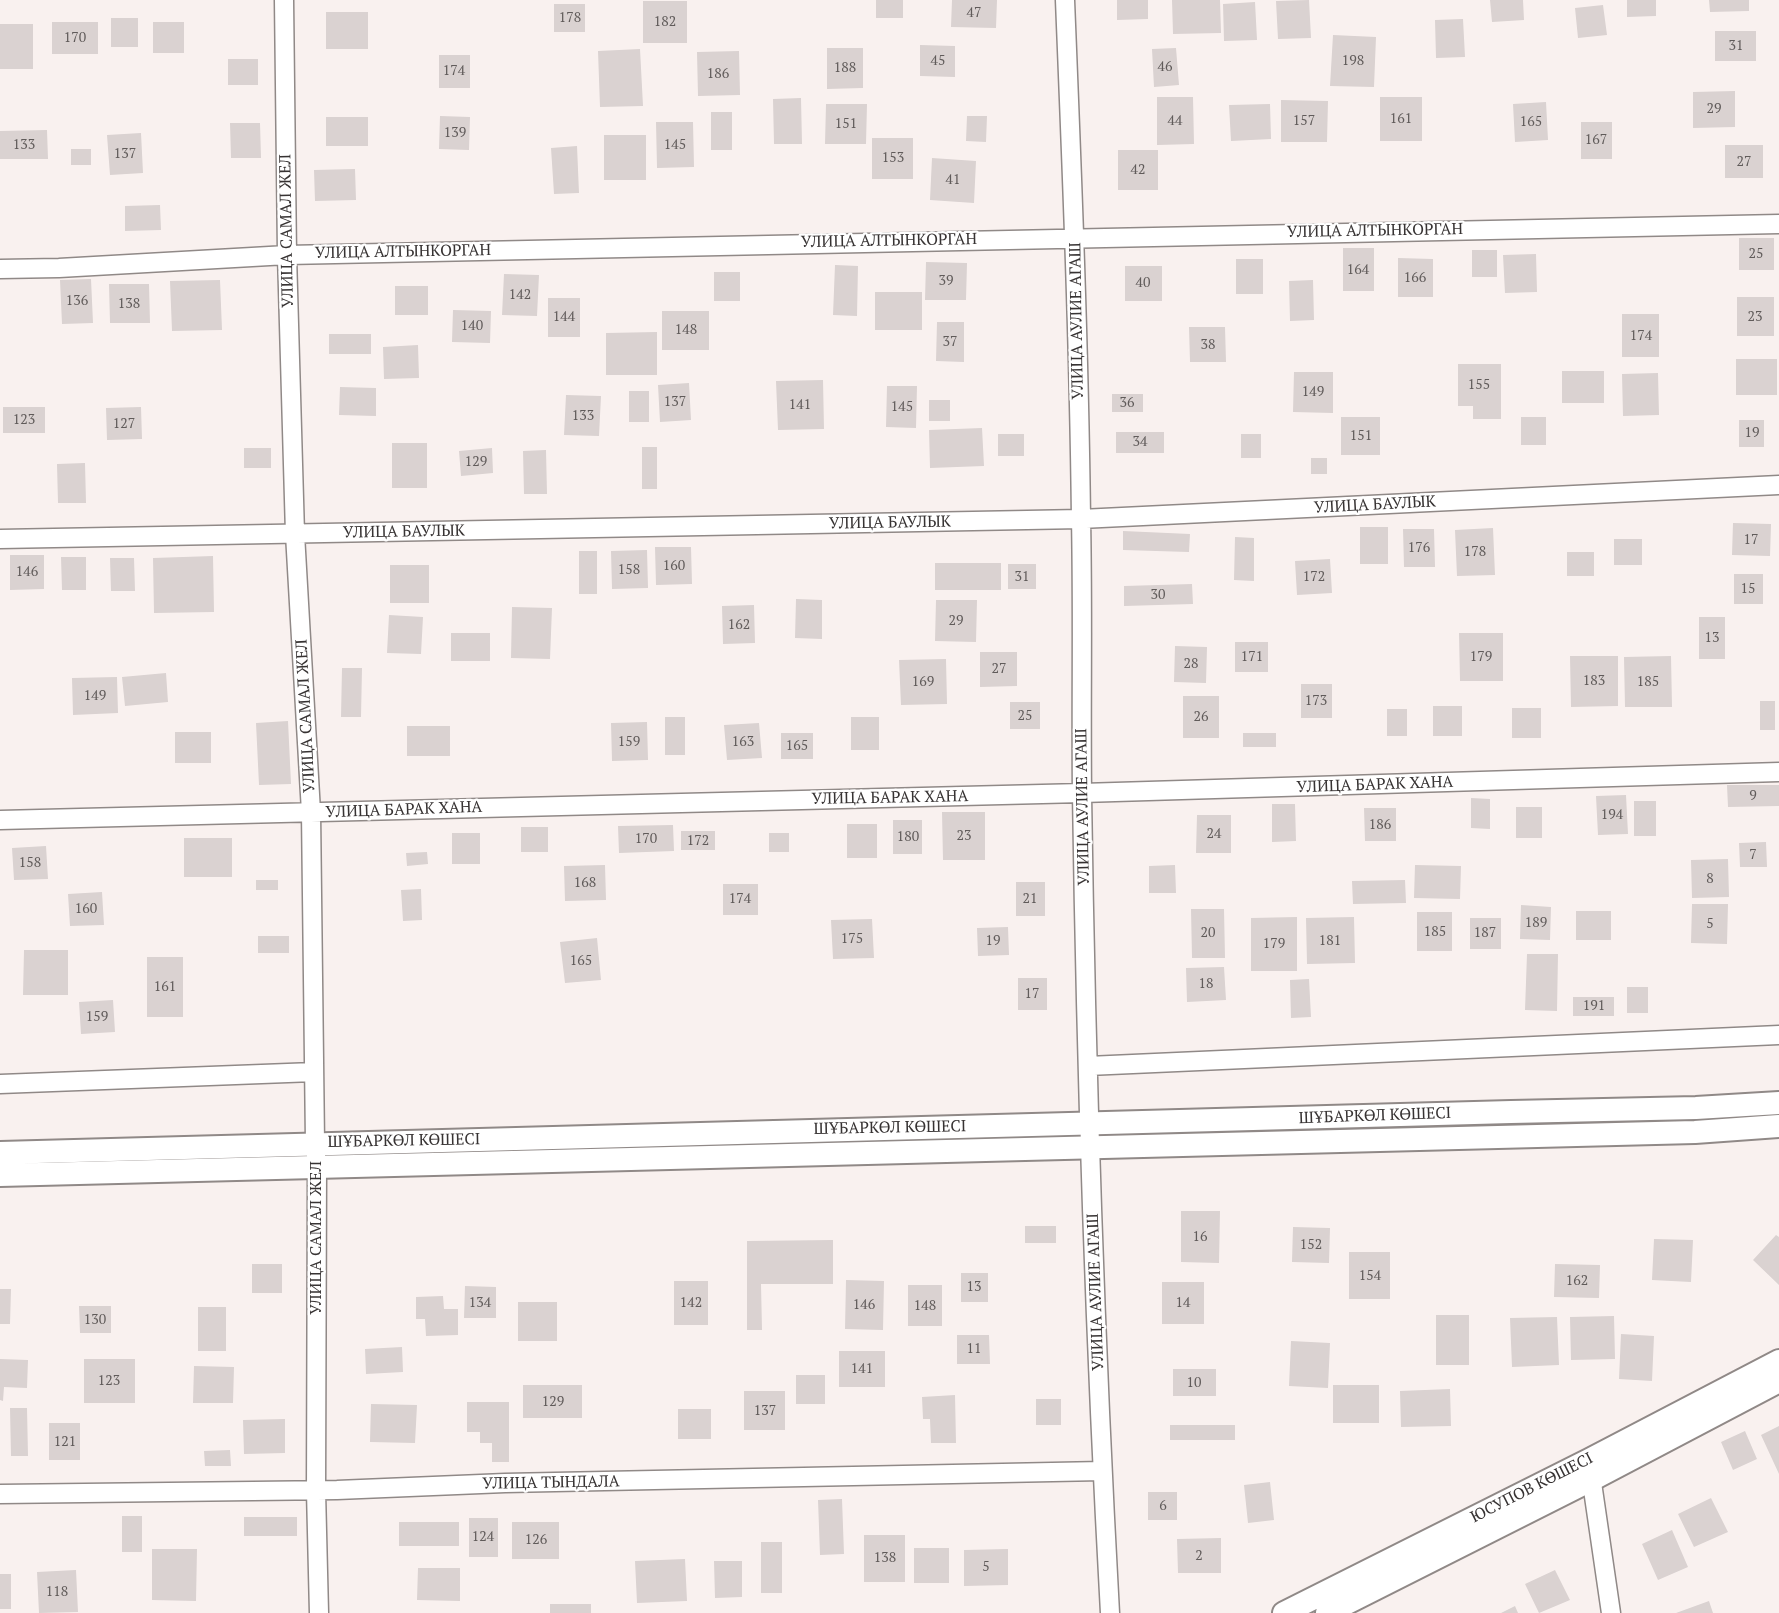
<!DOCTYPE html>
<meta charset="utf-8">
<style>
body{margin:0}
canvas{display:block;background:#f9f1ef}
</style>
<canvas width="1779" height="1613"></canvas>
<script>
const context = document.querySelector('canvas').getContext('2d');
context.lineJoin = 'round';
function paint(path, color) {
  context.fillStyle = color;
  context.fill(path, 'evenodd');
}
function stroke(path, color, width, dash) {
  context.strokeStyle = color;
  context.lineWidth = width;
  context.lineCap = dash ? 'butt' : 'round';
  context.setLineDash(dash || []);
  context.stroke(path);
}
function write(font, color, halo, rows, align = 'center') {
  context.font = font + ' "PT Serif",serif';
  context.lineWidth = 4.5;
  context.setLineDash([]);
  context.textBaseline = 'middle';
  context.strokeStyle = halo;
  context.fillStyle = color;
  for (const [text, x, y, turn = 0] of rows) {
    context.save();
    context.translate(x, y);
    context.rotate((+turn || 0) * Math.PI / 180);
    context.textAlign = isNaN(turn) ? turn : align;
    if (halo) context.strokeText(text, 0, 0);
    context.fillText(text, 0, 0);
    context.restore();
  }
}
const building = new Path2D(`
 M876 0H903V18H876Z
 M952 0H997L996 28 951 27Z
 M1117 0H1148V19L1117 20Z
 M1172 0H1220L1221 33 1173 34Z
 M1309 0 1311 38 1278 39 1276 1Z
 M1490 0H1523L1524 20 1492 22Z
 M1627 0H1656V16L1627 17Z
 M1709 0H1749V11L1710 12Z
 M643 1H687V43H643Z
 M1255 2 1257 40 1224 41 1223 4Z
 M554 4H585V32H554Z
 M1603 5 1607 35 1578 38 1575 8Z
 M326 12H368V49H326Z
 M111 18H138V47H111Z
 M1463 19 1465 57 1436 58 1435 20Z
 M52 22H98V54H52Z
 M153 22H184V53H153Z
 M0 24H33V69H0Z
 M1715 31H1756V61H1715Z
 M1333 35 1376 37 1374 87 1330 86Z
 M920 45 955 46V77L920 76Z
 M827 48H863V88L827 89Z
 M1176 48 1179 85 1154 87 1152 49Z
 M640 49 643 106 600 107 598 51Z
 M739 51 740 95 698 96 697 52Z
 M439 55H470V88H439Z
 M228 59H258V85H228Z
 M1735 91V127L1693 128V92Z
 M1157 97H1193L1194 144 1157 145Z
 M1380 97H1422V141H1380Z
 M801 98 802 144H774L773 99Z
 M1281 100 1328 101 1327 142H1281Z
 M1546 102 1548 140 1515 142 1513 104Z
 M826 104H867L866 144H825Z
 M1270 104 1271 139 1231 141 1229 105Z
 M711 112H732V150H711Z
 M440 116 470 117 469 150 439 149Z
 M967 116H987L986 142 966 141Z
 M326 117H368V146H326Z
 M656 122H693L694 167 657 168Z
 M1581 122H1612V159H1581Z
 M230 123H260L261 158H231Z
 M47 130 48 159H0V131Z
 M141 133 143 173 110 175 107 135Z
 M604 135H646V180H604Z
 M872 138H913V179H872Z
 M1725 145H1763V178H1725Z
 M577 146 579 193 554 194 551 148Z
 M71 149H91V165H71Z
 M1118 150H1158V190H1118Z
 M932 158 976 161 974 203 930 200Z
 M355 169 356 200 315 201 314 170Z
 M160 205 161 230 125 231V206Z
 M1739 238H1774V270H1739Z
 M1343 248H1374V291H1343Z
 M1472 250H1497V277H1472Z
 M1536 254 1537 292 1505 293 1503 255Z
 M1398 258 1433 259V297H1398Z
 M1236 259H1263V294H1236Z
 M926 262 967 263 966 300H925Z
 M835 265 858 266 857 316 833 315Z
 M1125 266H1162V301H1125Z
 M714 272H740V301H714Z
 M504 274 539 275 537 316 502 315Z
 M91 279 93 323 62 324 60 280Z
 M220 280 222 330 172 331 170 281Z
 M1313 280 1314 320 1290 321 1289 281Z
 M109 284H149L150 323H110Z
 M395 286H428V315H395Z
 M875 292H922V330H875Z
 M1737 297H1774V336H1737Z
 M548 298H580V337H548Z
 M453 310 491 311 490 343 452 342Z
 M662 311H709V350H662Z
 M1622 314H1659V357H1622Z
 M937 322H964V362L936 361Z
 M1189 327H1225L1226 362H1190Z
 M657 332V375H606V333Z
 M329 334H371V354H329Z
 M418 345 419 378 384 379 383 347Z
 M1736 359H1777V395H1736Z
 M1458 364H1501V419H1473V406H1458Z
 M1562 371H1604V403H1562Z
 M1294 372H1333V413L1293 412Z
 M1658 373 1659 415 1623 416 1622 374Z
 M823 380 824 429 778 430 776 381Z
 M689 383 691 420 660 422 658 385Z
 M887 386H917L916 428 886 427Z
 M340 387 376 388V416L339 415Z
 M629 391H649V422H629Z
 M1112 394H1143V412H1112Z
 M566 395 601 396 599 436 564 435Z
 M929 400H950V421H929Z
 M3 407H45V433H3Z
 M141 407 142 439 107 440 106 408Z
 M1341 417H1380V455H1341Z
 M1521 417H1546V445H1521Z
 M1739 420H1764V447H1739Z
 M982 428 984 466 930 468 929 430Z
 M1116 432H1164V453H1116Z
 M998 434H1024V456H998Z
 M1241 434H1261V458H1241Z
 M392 443H427V488H392Z
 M642 447H657V489H642Z
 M244 448H271V468H244Z
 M492 448 493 473 461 476 459 451Z
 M546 450 547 494H524L523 451Z
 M1311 458H1327V474H1311Z
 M85 463 86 503H58L57 464Z
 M1733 523 1771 524 1770 556 1732 555Z
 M1360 527H1388V564H1360Z
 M1493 528 1495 575 1457 576 1455 530Z
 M1403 529H1434L1435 567H1404Z
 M1123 531 1190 534 1189 552 1123 550Z
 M1235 537 1254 538V581L1234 580Z
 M1614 539H1642V565H1614Z
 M655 547H691L692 584 656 585Z
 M647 550 648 588 612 589 611 551Z
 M579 551H597V594H579Z
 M1567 552H1594V576H1567Z
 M10 555H44V589L10 590Z
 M213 556 214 612 154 613 153 558Z
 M61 557H86V590H62Z
 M110 558H134L135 591H111Z
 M1330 559 1332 593 1297 595 1295 561Z
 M935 563H1001V590H935Z
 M1008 564H1036V589H1008Z
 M390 565H429V603H390Z
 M1734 574H1763V604H1734Z
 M1192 584 1193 604 1124 606V586Z
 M796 599 822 600V639L795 638Z
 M936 600H977L976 642 935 641Z
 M754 605 755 643 723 644 722 606Z
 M512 607 552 608 550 659 511 658Z
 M389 615 423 617 421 654 387 653Z
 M1699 617H1725V659H1699Z
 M451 633H490V661H451Z
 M1459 633H1503V681H1460Z
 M1235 642H1268V672H1235Z
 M1175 646 1207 647 1206 683 1174 682Z
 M980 652H1017V686L980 687Z
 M1570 656H1618V706L1571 707Z
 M1671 656 1672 707H1625L1624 657Z
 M946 659 947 704 901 705 899 660Z
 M342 668H362L361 717H341Z
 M166 673 168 702 125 706 122 677Z
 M117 677 118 713 73 715 72 678Z
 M1301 684H1332V718H1301Z
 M1183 696H1219V738H1183Z
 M1760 701H1775V730H1760Z
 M1010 702H1040V729H1010Z
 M1433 706H1462V736H1433Z
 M1512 708H1541V738H1512Z
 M1387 709H1407V736H1387Z
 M665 717H685V755H665Z
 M851 717H879V750H851Z
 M288 721 291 784 259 785 256 723Z
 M647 722 648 760 612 761 611 723Z
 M759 723 762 758 727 760 724 725Z
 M407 726H450V756H407Z
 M175 732H211V763H175Z
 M781 733H813V759H781Z
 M1243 733H1276V747H1243Z
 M1727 785H1779V806L1728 807Z
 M1626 795 1628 834 1598 835 1596 796Z
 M1471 798 1490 799V829L1471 828Z
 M1634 801H1656V836H1634Z
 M1272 804H1295L1296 841 1272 842Z
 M1516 807H1542V838H1516Z
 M1364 808H1396V841H1365Z
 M942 812H985V860H943Z
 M1197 815H1231V853H1196Z
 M893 820H922V854H893Z
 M847 824H877V858H847Z
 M673 825 674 851 619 853 618 826Z
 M521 827H548V852H521Z
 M681 831H715V850H681Z
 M452 833H480V864H452Z
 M769 833H789V852H769Z
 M184 838H232V877H184Z
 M1766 842 1767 867H1740L1739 843Z
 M46 846 48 879 14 880 12 848Z
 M427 852 428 864 407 866 406 853Z
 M1728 859 1729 897 1692 898 1691 860Z
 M605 865 606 900 565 901 564 866Z
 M1175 865 1176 893H1149V866Z
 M1415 865 1461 866 1460 899 1414 898Z
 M256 880H278V890H256Z
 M1405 880 1406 903 1353 904 1352 881Z
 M1016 882H1045V916H1016Z
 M723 884H758V915H723Z
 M421 889 422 920 403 921 401 890Z
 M102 892 104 925 70 926 68 894Z
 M1692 904H1728L1727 944 1691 943Z
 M1521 905 1551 907 1550 940 1520 939Z
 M1191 909H1224L1225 958H1192Z
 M1576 911H1611V940H1576Z
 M1417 912H1452V951H1417Z
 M1297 917V971H1251V918Z
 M1354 917 1355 963 1307 964 1306 918Z
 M1470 918H1501V949H1470Z
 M872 919 874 958 833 959 831 920Z
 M1008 927 1009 955 978 956 977 928Z
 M258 936H289V953H258Z
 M597 938 601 980 565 983 560 942Z
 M24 950H68V995H23Z
 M1527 954H1558L1557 1011 1525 1010Z
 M147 957H183V1017H147Z
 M1224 967 1226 1000 1187 1002 1186 968Z
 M1018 978H1047V1010H1018Z
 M1309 979 1311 1017 1291 1018 1290 980Z
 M1627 987H1648V1013H1627Z
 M1573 997H1614V1016H1573Z
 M113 1000 115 1032 81 1034 79 1002Z
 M1181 1211H1220L1219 1263 1181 1262Z
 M1025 1226H1056V1243H1025Z
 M1293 1227 1330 1228 1329 1263 1292 1262Z
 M1776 1235 1779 1237V1285L1753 1260Z
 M1654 1239 1693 1240 1691 1282 1652 1280Z
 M833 1240V1284H761L762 1330H747V1241Z
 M1349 1252H1390V1299H1349Z
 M252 1264H282V1293H252Z
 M1555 1264 1600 1265 1599 1298 1554 1297Z
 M961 1273H988V1302H961Z
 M846 1280 884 1281 883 1330 845 1329Z
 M674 1281H708V1325H674Z
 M1162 1282H1204V1324H1162Z
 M908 1285H942V1326H908Z
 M465 1286 496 1287V1318H464Z
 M0 1289H11L10 1324H0Z
 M443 1296 444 1309H458V1335L426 1336 425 1319H416V1297Z
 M518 1302H557V1341H518Z
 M79 1306H111V1333H80Z
 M198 1307H226V1351H198Z
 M1436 1315H1469V1365H1436Z
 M1614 1316 1615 1359 1571 1360 1570 1317Z
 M1557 1317 1559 1365 1512 1367 1510 1318Z
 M1621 1334 1654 1336 1652 1381 1619 1379Z
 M957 1335H989L990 1364H957Z
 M1291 1341 1330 1343 1328 1388 1289 1386Z
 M402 1347 403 1372 366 1374 365 1349Z
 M839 1351H885V1387H839Z
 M0 1359 28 1360 27 1388 4 1387 3 1401 0 1400Z
 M84 1359H135V1403H84Z
 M194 1366 234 1367 233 1403H193Z
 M1173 1369H1216V1396H1173Z
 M796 1375H825V1404H796Z
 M523 1385H582V1418H523Z
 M1333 1385H1379V1423H1333Z
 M1450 1389 1451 1426 1401 1427 1400 1391Z
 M744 1391H785V1430H744Z
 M955 1395 956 1443H931L930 1419H923L922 1397Z
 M1036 1399H1061V1425H1036Z
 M467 1402H509V1462H492V1443H480V1432H467Z
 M371 1404 417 1405 415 1443 370 1442Z
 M10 1408H27L28 1456H11Z
 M678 1409H711V1439H678Z
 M285 1419V1453L244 1454 243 1420Z
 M49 1423H80V1460H49Z
 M1170 1425H1235V1440H1170Z
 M1779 1426V1474L1761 1435Z
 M1745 1431 1757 1459 1733 1470 1721 1442Z
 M230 1450 231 1466H205L204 1451Z
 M1270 1482 1274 1520 1248 1523 1244 1485Z
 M1148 1492H1177V1520H1148Z
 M1711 1498 1728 1532 1694 1547 1678 1514Z
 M842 1499 844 1554 820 1555 818 1500Z
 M122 1516H142V1552H122Z
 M244 1517H297V1536H244Z
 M469 1518H498V1557H469Z
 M399 1522H459V1546H399Z
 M512 1522H559V1559H512Z
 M1672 1530 1688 1567 1658 1580 1642 1544Z
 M864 1535H905V1582H864Z
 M1221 1538V1573H1178L1177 1539Z
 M761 1542H782V1593H761Z
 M914 1548H949V1583H914Z
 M152 1549H197L196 1601 152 1600Z
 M1008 1549V1585L964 1586V1550Z
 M685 1559 687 1601 637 1603 635 1561Z
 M714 1561H742V1597L715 1598Z
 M418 1568H460V1601L417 1600Z
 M76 1570 78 1612 39 1613 37 1572Z
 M1555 1570 1570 1600 1539 1613 1525 1584Z
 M0 1574H11V1609H0Z
 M1709 1601 1713 1613H1676Z
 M550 1604H591V1613H550Z
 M1515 1606 1518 1613H1501Z`);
const minor = new Path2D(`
 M284 0 287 255 295 534 311 812 315 1143 317 1168 316 1491 319 1613
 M1065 0C1072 173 1079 346 1081 519 1083 611 1081 703 1082 794 1086 1067 1095 1341 1110 1613
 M0 269 59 268 287 255 1779 224
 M0 539 1081 519 1779 485
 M0 820 1082 793 1779 772
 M1088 1066 1779 1035
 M0 1084 314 1072
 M1590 1469 1611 1613
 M0 1494 337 1490 505 1483 1102 1471`);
const tertiary = new Path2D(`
 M0 1153 1511 1112 1696 1108 1779 1103
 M0 1175 1695 1132 1779 1126
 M1284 1613 1589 1460 1779 1361
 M1327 1613 1591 1480 1779 1381`);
const numberNames = [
 ["47",974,13],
 ["178",570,18],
 ["182",665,22],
 ["170",75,38],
 ["31",1736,46],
 ["45",938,61],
 ["198",1353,61],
 ["46",1165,67],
 ["188",845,68],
 ["174",454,71],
 ["186",718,74],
 ["29",1714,109],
 ["161",1401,119],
 ["44",1175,121],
 ["157",1304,121],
 ["165",1531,122],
 ["151",846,124],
 ["139",455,133],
 ["167",1596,140],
 ["133",24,145],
 ["145",675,145],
 ["137",125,154],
 ["153",893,158],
 ["27",1744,162],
 ["42",1138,170],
 ["41",953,180],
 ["25",1756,254],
 ["164",1358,270],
 ["166",1415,278],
 ["39",946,281],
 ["40",1143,283],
 ["142",520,295],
 ["136",77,301],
 ["138",129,304],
 ["144",564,317],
 ["23",1755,317],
 ["140",472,326],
 ["148",686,330],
 ["174",1641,336],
 ["37",950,342],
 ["38",1208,345],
 ["155",1479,385],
 ["149",1313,392],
 ["137",675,402],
 ["36",1127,403],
 ["141",800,405],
 ["145",902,407],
 ["133",583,416],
 ["123",24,420],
 ["127",124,424],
 ["19",1752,433],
 ["151",1361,436],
 ["34",1140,442],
 ["129",476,462],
 ["17",1751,540],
 ["176",1419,548],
 ["178",1475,552],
 ["160",674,566],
 ["158",629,570],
 ["146",27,572],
 ["31",1022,577],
 ["172",1314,577],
 ["15",1748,589],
 ["30",1158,595],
 ["29",956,621],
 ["162",739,625],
 ["13",1712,638],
 ["171",1252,657],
 ["179",1481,657],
 ["28",1191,664],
 ["27",999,669],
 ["183",1594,681],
 ["169",923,682],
 ["185",1648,682],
 ["149",95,696],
 ["173",1316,701],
 ["25",1025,716],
 ["26",1201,717],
 ["159",629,742],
 ["163",743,742],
 ["165",797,746],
 ["9",1753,796],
 ["194",1612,815],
 ["186",1380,825],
 ["24",1214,834],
 ["23",964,836],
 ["180",908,837],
 ["170",646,839],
 ["172",698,841],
 ["7",1753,855],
 ["158",30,863],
 ["8",1710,879],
 ["168",585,883],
 ["174",740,899],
 ["21",1030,899],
 ["160",86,909],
 ["189",1536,923],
 ["5",1710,924],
 ["185",1435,932],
 ["20",1208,933],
 ["187",1485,933],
 ["175",852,939],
 ["19",993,941],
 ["181",1330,941],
 ["179",1274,944],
 ["165",581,961],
 ["18",1206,984],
 ["161",165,987],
 ["17",1032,994],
 ["191",1594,1006],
 ["159",97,1017],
 ["16",1200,1237],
 ["152",1311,1245],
 ["154",1370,1276],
 ["162",1577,1281],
 ["13",974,1287],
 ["134",480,1303],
 ["142",691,1303],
 ["14",1183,1303],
 ["146",864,1305],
 ["148",925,1306],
 ["130",95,1320],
 ["11",974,1349],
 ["141",862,1369],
 ["123",109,1381],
 ["10",1194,1383],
 ["129",553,1402],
 ["137",765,1411],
 ["121",65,1442],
 ["6",1163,1506],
 ["124",483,1537],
 ["126",536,1540],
 ["2",1199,1556],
 ["138",885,1558],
 ["5",986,1567],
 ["118",57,1592]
];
const streetNames = [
 ["УЛИЦА САМАЛ ЖЕЛ",287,231,-91],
 ["УЛИЦА АЛТЫНКОРГАН",1375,231,-1],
 ["УЛИЦА АЛТЫНКОРГАН",889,241,-1],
 ["УЛИЦА АЛТЫНКОРГАН",403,252,-1],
 ["УЛИЦА АУЛИЕ АГАШ",1077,321,-91],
 ["УЛИЦА БАУЛЫК",1375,505,-3],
 ["УЛИЦА БАУЛЫК",890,523,-1],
 ["УЛИЦА БАУЛЫК",404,532,-1],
 ["УЛИЦА САМАЛ ЖЕЛ",306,716,-93],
 ["УЛИЦА БАРАК ХАНА",1375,785,-2],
 ["УЛИЦА БАРАК ХАНА",890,798,-1],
 ["УЛИЦА АУЛИЕ АГАШ",1083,807,-91],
 ["УЛИЦА БАРАК ХАНА",404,810,-2],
 ["ШҰБАРКӨЛ КӨШЕСІ",1375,1116,-2],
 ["ШҰБАРКӨЛ КӨШЕСІ",890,1128,-1],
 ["ШҰБАРКӨЛ КӨШЕСІ",404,1141,-1],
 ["УЛИЦА САМАЛ ЖЕЛ",316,1238,-90],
 ["УЛИЦА АУЛИЕ АГАШ",1096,1292,-92],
 ["УЛИЦА ТЫНДАЛА",551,1483,-1],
 ["ЮСУПОВ КӨШЕСІ",1532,1488,-27]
];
paint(building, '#dad2d1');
stroke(minor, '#908987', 21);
stroke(tertiary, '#908987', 26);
stroke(minor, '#fff', 18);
stroke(tertiary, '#fff', 22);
write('14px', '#605b5a', null, numberNames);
write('16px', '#373333', '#fff', streetNames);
</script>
